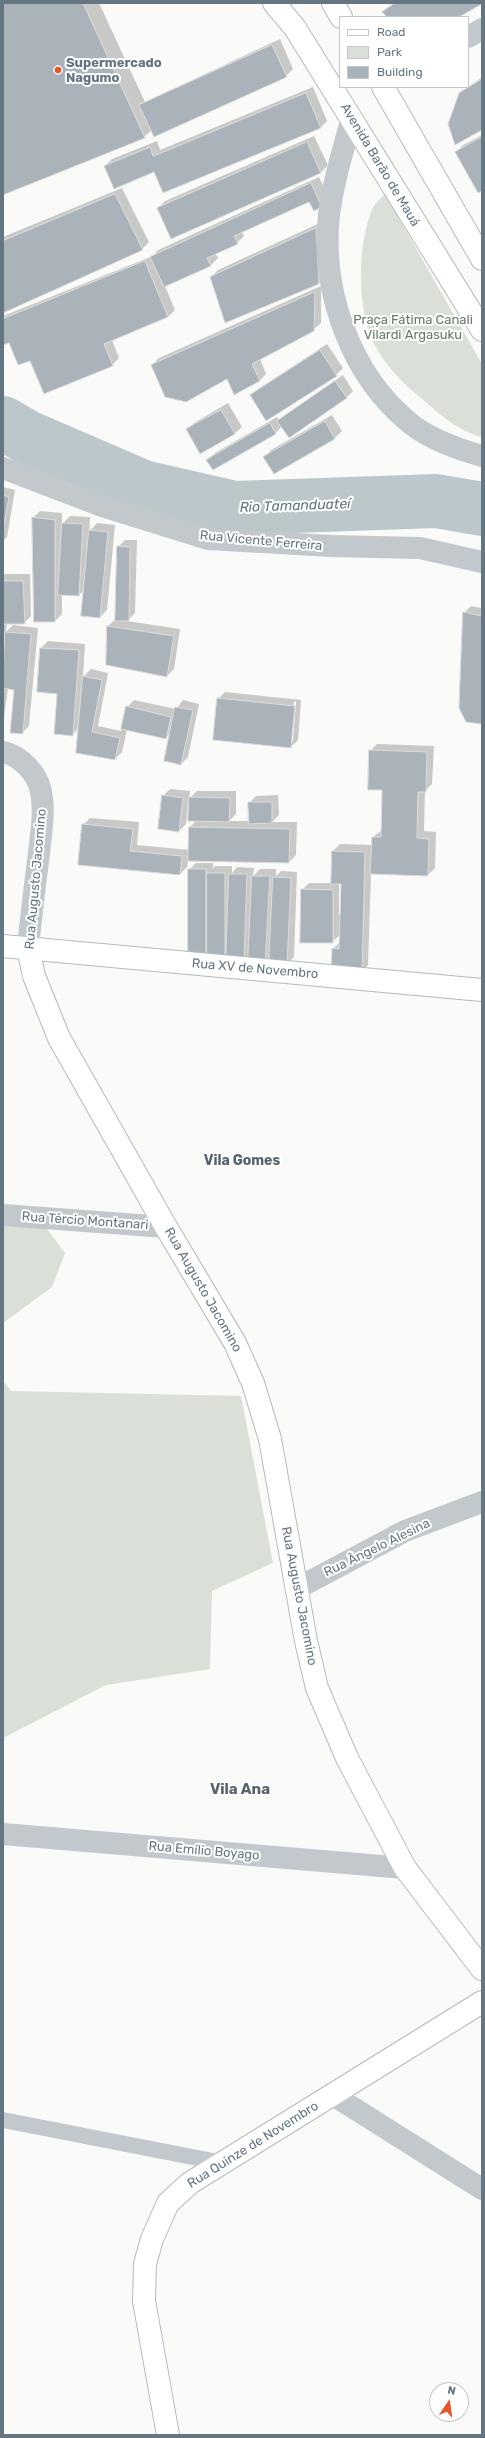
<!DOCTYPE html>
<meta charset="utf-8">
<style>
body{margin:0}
#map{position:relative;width:485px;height:2438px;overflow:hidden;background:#fafaf8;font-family:Rubik,sans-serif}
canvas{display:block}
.frame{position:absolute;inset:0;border:4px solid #657683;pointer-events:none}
.legend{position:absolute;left:339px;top:16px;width:130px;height:72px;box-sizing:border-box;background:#fff;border:1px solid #c1c8cd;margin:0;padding:5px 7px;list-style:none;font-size:12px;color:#657683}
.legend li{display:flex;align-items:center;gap:8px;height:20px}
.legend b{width:20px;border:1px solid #c1c8cd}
.north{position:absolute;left:429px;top:2382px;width:40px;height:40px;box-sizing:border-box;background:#fff;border:1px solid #c1c8cd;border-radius:50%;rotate:13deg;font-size:11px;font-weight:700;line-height:16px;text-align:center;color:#657683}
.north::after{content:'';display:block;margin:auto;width:14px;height:18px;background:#e4572e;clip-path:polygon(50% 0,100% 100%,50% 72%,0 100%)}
</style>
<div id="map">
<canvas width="485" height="2438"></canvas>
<div class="frame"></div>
<ul class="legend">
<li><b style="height:5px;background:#fff"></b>Road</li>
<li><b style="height:11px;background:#dadfd7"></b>Park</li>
<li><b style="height:11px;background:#aab3b9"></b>Building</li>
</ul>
<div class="north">N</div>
</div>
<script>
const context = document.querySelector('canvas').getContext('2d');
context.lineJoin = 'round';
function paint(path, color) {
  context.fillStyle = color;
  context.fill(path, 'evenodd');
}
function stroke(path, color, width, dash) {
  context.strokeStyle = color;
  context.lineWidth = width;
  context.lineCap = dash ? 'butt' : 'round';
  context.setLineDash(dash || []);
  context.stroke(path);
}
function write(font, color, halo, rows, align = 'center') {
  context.font = font + ' Rubik,sans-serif';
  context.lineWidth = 4;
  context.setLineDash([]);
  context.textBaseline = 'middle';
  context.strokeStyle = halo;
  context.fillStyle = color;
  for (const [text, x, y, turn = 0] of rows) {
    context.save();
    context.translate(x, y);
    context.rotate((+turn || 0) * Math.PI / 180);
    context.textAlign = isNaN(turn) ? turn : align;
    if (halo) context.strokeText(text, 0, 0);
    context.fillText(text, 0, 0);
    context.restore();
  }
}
const green = new Path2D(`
 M385 194 482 364V437C463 433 442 417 428 404 407 387 387 369 374 344 357 309 357 246 372 210 374 204 380 199 385 194Z
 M3 1219 40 1220 65 1253 52 1287 3 1323Z
 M3 1381 11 1391 241 1396 273 1563 212 1591 210 1669 106 1685 3 1738Z`);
const shadow = new Path2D(`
 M3 3H99L145 102 280 39 293 69 286 76 152 130 144 137 3 194Z
 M482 77V129L460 94Z
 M313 87 327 121 320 128 155 171 105 166 112 159 157 141 160 150Z
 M482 135V190L456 152 463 145Z
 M314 136 328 165 321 172 171 238 158 208 165 201Z
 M319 177 329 199 322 206 310 201 242 232 244 236 237 243 215 253 218 258 211 265 165 286 175 310 168 317 112 340 119 358 112 365 30 360 9 342 3 344V316L153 256 158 250Z
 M122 188 149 242 142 249 3 312V237Z
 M322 222 326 276 318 284 211 277 218 270Z
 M321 286V323L313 330 260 359 266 374 259 381 152 365 159 358Z
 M327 344 343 368 336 375 251 396 258 389Z
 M343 375 353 391 346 398 282 426 276 433 213 469 208 460 215 453 277 417 279 420Z
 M228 403 242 427 235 433 187 430 194 423Z
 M332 415 342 431 335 438 274 473 265 457 271 450Z
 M3 487 15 490 7 537 3 541Z
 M40 511 62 513V524L70 516 90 517 89 532 97 523 115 525 107 610 100 617 84 590 79 595 62 594V614L55 621 33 518Z
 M125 540H137L135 613 127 621 180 629 174 669 167 676 108 626 116 619 118 547Z
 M3 574H30L31 616 24 623H7L6 632 13 625 38 628 29 726 22 733 15 689 8 688 3 725Z
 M471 606 482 608V723L464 613Z
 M48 641 85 644 83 677 91 669 108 673 98 726 121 731 127 707 134 700 176 709 183 700 199 704 188 757 181 764 171 733 165 738 127 730 122 752 115 759 79 728 72 735 41 648Z
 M225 692 301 700 298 740 291 747 218 699ZM294 701 296 702 293 741H291Z
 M377 744 434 746 432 784 425 791 424 831 436 832 435 868 428 875 371 873 368 965 361 972 333 949 341 941V934L332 942 302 890 309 883H332L333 851 340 844 372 845 373 837 382 830 383 789 370 751ZM339 883H342L341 915H339Z
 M170 789 190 791 189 799 197 791H236V814L229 821H250L249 803 256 796 278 795 279 815 272 822H297L296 855 289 862 188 860 187 867 180 874 79 865 83 825 90 818 139 822 137 845 189 850 190 827 196 821 188 804 186 824 179 831 163 796Z
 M196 863H213V869L215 866H232V873L237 867 254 868 253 876 260 869H276V876L281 871 297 872 294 957 287 964 270 956 265 962 249 954 244 960 208 952 205 955 189 870Z`);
const river = new Path2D(`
 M3 423 27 437 143 487 235 508 436 501 482 509`);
const building = new Path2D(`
 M3 3H83L145 138 3 195Z
 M395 3H482V4L459 17H387L382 12Z
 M272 45 287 77 154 137 139 105Z
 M482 79V130L455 145 448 124 459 93Z
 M306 93 321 128 163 193 154 172 114 189 104 166 150 147 153 156Z
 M482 137V191L478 193 455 152Z
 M307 142 321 173 171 239 157 208Z
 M311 183 322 207 314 211 309 202 234 236 238 244 207 258 211 266 164 287 150 257Z
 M115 194 143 250 3 313V241Z
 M316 228 319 284 225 323 210 277Z
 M145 261 168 317 104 344 113 366 44 394 30 361 18 365 9 343 3 345V319Z
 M315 292 314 331 252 364 260 381 234 395 227 379 186 402 165 397 151 365Z
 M320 350 337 376 266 421 250 395Z
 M335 381 347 398 289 438 277 421Z
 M221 410 235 434 200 454 186 429Z
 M325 421 335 439 274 474 263 457Z
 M270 423 276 434 213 470 206 460Z
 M3 495 9 497 3 529Z
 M32 517 55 520V622H34Z
 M62 523 83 524 79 596 58 595Z
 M89 530 108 532 100 618 81 616Z
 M117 546 130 547 129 621H115Z
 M3 581H23L25 624H3Z
 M463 612 482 616V724L466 722 459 708Z
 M107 626 174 636 167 677 106 665Z
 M5 632 31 634 23 734 10 733 14 690 3 688Z
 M40 648 79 650 73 736 54 734 57 694 37 692Z
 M83 676 102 680 92 732 120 738 115 760 76 753Z
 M217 698 295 706 291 748 213 740Z
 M126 706 171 717 166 739 121 729Z
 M175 707 193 710 181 765 164 761Z
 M369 750 427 752 426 792H418L417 838 429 839 428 876 370 874 372 837H381L382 790H368Z
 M162 795 183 798 179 832 158 829Z
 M189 797 230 798 229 822 188 821Z
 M248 802H272V823L249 824Z
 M82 824 133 829 130 851 182 856 180 875 78 865Z
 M189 827 290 829 289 863 188 861Z
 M332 851 365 852 362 973 331 972 332 948 339 949 341 884H331Z
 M188 869H206V956H188Z
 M207 873H225V960L207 959Z
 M229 874H247L244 961 226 960Z
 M252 876H270L265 963 248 962Z
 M273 877 291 878 287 965 269 964Z
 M301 889 333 890V943H300Z`);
const lane = new Path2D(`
 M3 2120 223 2163`);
const street = new Path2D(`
 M468 37 482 29
 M352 118C343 150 333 183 329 215 321 291 350 375 411 424 431 440 458 449 482 456
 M3 468 102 506 208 539 331 546 420 548 482 562
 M3 752C21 756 38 774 41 792 45 812 41 833 39 853 35 885 31 916 28 948
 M3 1215 166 1227
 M296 1589 405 1531 482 1502
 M3 1834 405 1868
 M333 2095 482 2189`);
const secondary = new Path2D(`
 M3 946 482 990
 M28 948 34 976 59 1038 166 1227 235 1343 253 1383 270 1439 306 1641 317 1688 347 1758 405 1868 482 1969
 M168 2435 144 2301 145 2264 152 2239 168 2203 190 2183 482 2002`);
const primary = new Path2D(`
 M274 3 295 28 482 330
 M333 3 341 17
 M383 87 482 259`);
const markers = [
 [58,70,4,"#e4572e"]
];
const poiNames = [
 ["Supermercado",66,63],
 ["Nagumo",66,78]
];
const streetNames = [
 ["Avenida Barão de Mauá",380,165,59],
 ["Rua Vicente Ferreira",261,541,5],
 ["Rua Augusto Jacomino",36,879,-85],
 ["Rua XV de Novembro",255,969,5],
 ["Rua Tércio Montanari",85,1221,4],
 ["Rua Augusto Jacomino",203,1290,60],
 ["Rua Ângelo Alesina",377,1548,-26],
 ["Rua Augusto Jacomino",299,1596,79],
 ["Rua Emílio Boyago",204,1851,5],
 ["Rua Quinze de Novembro",253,2145,-32]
];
const parkNames = [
 ["Praça Fátima Canali",413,320],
 ["Vilardi Argasuku",413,335]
];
const waterNames = [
 ["Rio Tamanduateí",295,506,-2]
];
const neighbourhoodNames = [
 ["Vila Gomes",242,1161]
];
const quarterNames = [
 ["Vila Ana",240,1790]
];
paint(green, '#dadfd7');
paint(shadow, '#0003');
stroke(river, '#bbc7cb', 54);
paint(building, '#aab3b9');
stroke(building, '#dcdcda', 1);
stroke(secondary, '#b3babf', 24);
stroke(primary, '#b5babe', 24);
stroke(lane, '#c3c8cc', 16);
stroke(street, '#c3c8cc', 22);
stroke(secondary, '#fff', 22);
stroke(primary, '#fff', 22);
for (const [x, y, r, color] of markers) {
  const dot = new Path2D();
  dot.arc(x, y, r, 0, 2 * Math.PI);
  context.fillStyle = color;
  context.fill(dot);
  stroke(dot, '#fff', 1.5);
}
write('bold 13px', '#657683', '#fff', poiNames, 'left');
write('13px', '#657683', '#fff', streetNames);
write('13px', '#687a64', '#fff', parkNames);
write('italic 14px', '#60757c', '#fff', waterNames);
write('bold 14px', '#57646e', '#fff', neighbourhoodNames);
write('bold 15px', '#57646e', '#fff', quarterNames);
</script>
